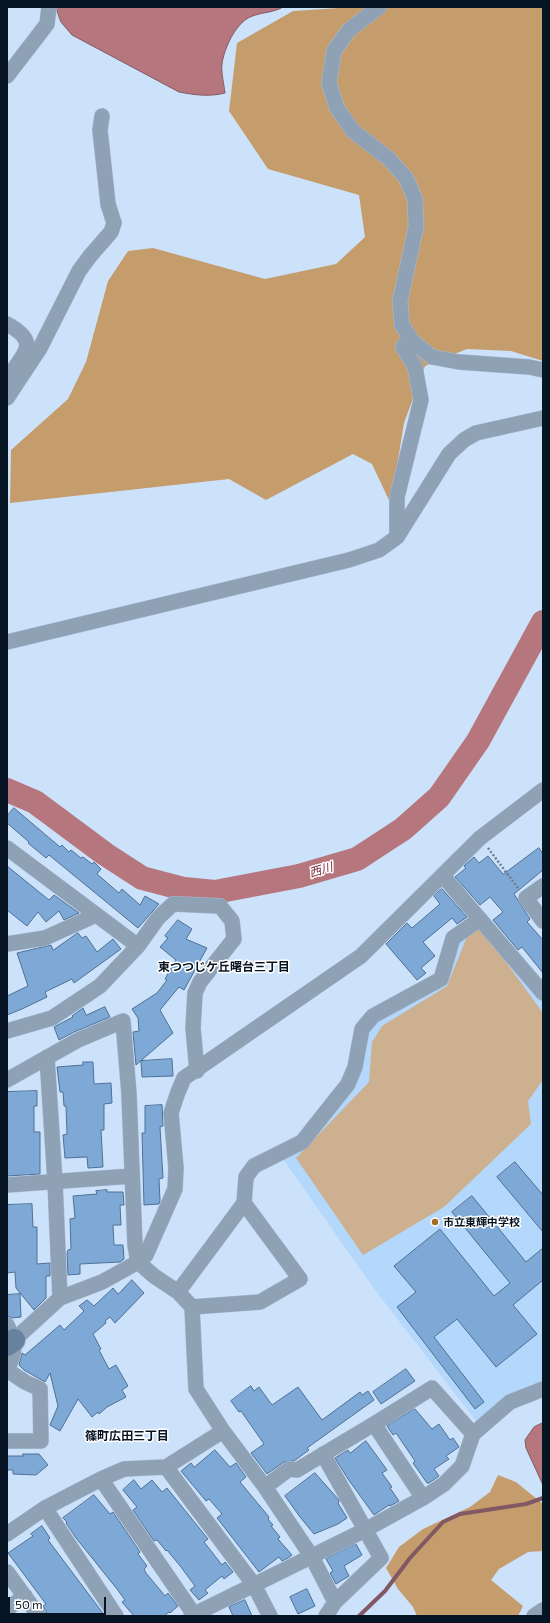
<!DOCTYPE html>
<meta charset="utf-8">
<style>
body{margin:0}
#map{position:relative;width:550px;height:1623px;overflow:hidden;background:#cce2fb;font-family:Commissioner,sans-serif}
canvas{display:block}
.frame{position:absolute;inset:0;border:8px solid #071423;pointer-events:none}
.scale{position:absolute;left:8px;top:1597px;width:98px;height:18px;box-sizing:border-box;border:2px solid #071423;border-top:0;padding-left:5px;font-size:12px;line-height:14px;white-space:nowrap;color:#071423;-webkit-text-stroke:3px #fff;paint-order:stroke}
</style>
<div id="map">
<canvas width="550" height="1623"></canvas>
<div class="frame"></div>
<div class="scale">50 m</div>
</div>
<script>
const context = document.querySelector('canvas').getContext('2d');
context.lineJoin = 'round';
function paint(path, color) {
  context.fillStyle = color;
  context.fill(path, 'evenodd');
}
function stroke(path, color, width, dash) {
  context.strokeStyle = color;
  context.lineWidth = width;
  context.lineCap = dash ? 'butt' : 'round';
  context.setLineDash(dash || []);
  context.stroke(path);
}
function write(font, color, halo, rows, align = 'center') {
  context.font = font + ' Commissioner,"Noto Sans JP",sans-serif';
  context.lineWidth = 3;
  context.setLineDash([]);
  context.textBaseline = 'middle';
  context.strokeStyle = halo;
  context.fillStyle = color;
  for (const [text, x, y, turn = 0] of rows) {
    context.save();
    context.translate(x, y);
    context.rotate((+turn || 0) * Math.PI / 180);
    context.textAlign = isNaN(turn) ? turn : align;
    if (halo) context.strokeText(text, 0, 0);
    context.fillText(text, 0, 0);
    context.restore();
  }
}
const built = new Path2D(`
 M473 923 543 995V1382L507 1395 477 1422 375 1290 280 1155 300 1145 359 1079 364 1043 374 1024 387 1015 446 981 462 935Z`);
const green = new Path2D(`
 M480 929 490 940 543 1013V1080L528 1101 531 1124 444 1207 363 1255 296 1158 369 1082 372 1042 382 1026 447 986 468 934Z`);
const forest = new Path2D(`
 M354 7H543V361L511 351 467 349 425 366 404 423 397 466 395 513 372 464 353 454 266 500 229 479 10 503 11 450 68 399 86 362 108 281 128 251 153 248 265 279 336 264 365 237 359 195 268 169 229 111 237 43 293 11Z
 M498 1475 516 1482 543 1504V1551L528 1552 499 1569 491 1580 523 1606 518 1616H417L413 1607 398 1589 386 1568 399 1547 423 1529 470 1507 490 1492Z`);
const water = new Path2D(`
 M56 7H283C273 13 261 12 250 17 235 24 224 49 222 64 221 73 224 84 225 93 210 97 194 95 179 92L72 35 61 22Z
 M543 1423V1485L526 1448 525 1440 534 1427Z`);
const stream = new Path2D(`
 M359 1616 385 1591 410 1558 443 1522 460 1514 526 1504 543 1498`);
const river = new Path2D(`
 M7 790 35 802 105 854 142 878 184 889 215 892 299 876 357 859 403 829 439 797 478 741 543 622`);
const building = new Path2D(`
 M14 808 60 847 62 845 69 852 71 850 81 858 83 857 92 864 94 862 101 869 97 874 119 893 122 889 140 905 145 896 159 904 138 928 49 855 46 858 28 843 29 842 7 823V816Z
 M539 848 543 854V870L514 894 530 919 527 922 543 940V973L522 947 518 950 493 920 503 912 490 897 480 905 455 877 466 868 464 866 474 857 479 863 488 856 503 874Z
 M7 866 49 900 54 895 79 913 64 920 59 911 46 922 38 912 27 926 7 910Z
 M442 889 467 917 457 924 452 918 423 942 435 956 421 968 426 973 417 980 386 944 407 923 412 928 440 904 434 896Z
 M178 920 192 929 186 939 207 948 184 990 179 987 160 1010 173 1033 136 1065 133 1032 139 1031 138 1018 132 1009 157 993 167 980 165 979 176 960 160 947 168 938 165 936Z
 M78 933 82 938 86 936 97 952 113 939 121 949 74 983 72 979 45 992 47 997 22 1009 7 1015V996L28 986 17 953 51 945 53 950Z
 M105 1007 110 1017 74 1032 59 1040 54 1027 73 1017 72 1016 83 1008 86 1015Z
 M172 1059 173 1076 142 1077 141 1061Z
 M83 1062H93L94 1084 111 1083 112 1103 104 1104V1130H101L103 1167 88 1168 87 1157 65 1158 63 1135 67 1134 66 1106H64L63 1092H60L57 1067 83 1065Z
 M37 1091V1106H34V1132H40V1174L7 1176V1092Z
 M162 1105 163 1126 160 1127 163 1178 159 1179 160 1201 159 1204 144 1205 142 1133H145V1106Z
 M515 1162 543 1195V1232L497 1177Z
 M107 1190V1192H123L124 1205H120L121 1225H113L114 1245H123L124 1259 120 1262 80 1264V1274L68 1275 67 1253 68 1250 71 1249 70 1219 75 1218 73 1196 97 1194 96 1191Z
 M472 1196 526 1262 543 1248V1280L513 1305 537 1334 496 1367 457 1319 434 1337 484 1402 475 1409 397 1307 416 1292 394 1266 440 1229 494 1296 510 1283 452 1212Z
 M32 1204 33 1227H37V1264L50 1263V1276H46V1298L34 1310 16 1288 15 1272 7 1273V1205Z
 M132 1280 144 1293 115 1323 110 1317 105 1321 106 1323 93 1334 101 1349 99 1350 109 1369 116 1365 128 1386 122 1390 126 1397 107 1407 99 1414 98 1412 92 1417 78 1399 60 1431 50 1425 58 1406 50 1373 45 1382 24 1370 19 1365 22 1353 25 1355 60 1325 64 1330 84 1311 79 1306 87 1300 94 1306 113 1288 118 1294Z
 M20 1294 21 1317 12 1318 7 1316V1295Z
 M406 1369 415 1381 381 1404 373 1392Z
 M251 1386 254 1391 259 1387 272 1405 298 1387 322 1420 360 1392 362 1395 368 1391 374 1400 307 1448 309 1450 294 1461 284 1462 267 1474 251 1453 264 1444 241 1411 239 1412 231 1401Z
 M415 1409 432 1429 439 1424 450 1440 453 1438 459 1447 446 1456 449 1459 434 1469 439 1476 429 1483H427L413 1463 415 1461 396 1433 393 1435 387 1426Z
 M366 1441 387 1470 382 1473 392 1487 390 1488 399 1501 390 1506 389 1505 374 1515 348 1479 335 1458 348 1450 350 1453Z
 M215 1450 230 1467 236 1463 246 1477 240 1482 269 1517 268 1519 273 1525 271 1526 280 1537 278 1539 292 1555 288 1558 282 1561 279 1557 259 1572 217 1518 222 1514 209 1499 206 1501 181 1471 191 1463 194 1467Z
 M23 1454H39L48 1465 36 1475 13 1474V1470H7V1456H23Z
 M315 1473 339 1500V1502L338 1503 347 1518 338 1524 314 1534 300 1517 285 1496Z
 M134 1480 141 1489 152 1480 162 1492 167 1488 208 1539 204 1542 222 1565 225 1562 233 1572 224 1579 222 1576 205 1590 208 1593 199 1600 190 1590 195 1586 181 1567 167 1550 166 1551 158 1541 156 1540 154 1541 133 1510 137 1507 123 1490Z
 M94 1495 110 1514 113 1512 140 1552 138 1554 147 1566 144 1569 146 1573 165 1596 168 1593 178 1606 170 1613 169 1612 164 1616H134L122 1602 125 1600 117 1589 76 1538 66 1523 67 1522 63 1518Z
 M42 1526 50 1538 48 1540 105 1616H50L47 1613 43 1606 46 1604 8 1553 33 1536 31 1534Z
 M356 1544 362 1555 344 1566 349 1576 336 1584 330 1573 333 1571 326 1559Z
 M307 1589 315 1606 298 1614 290 1597Z
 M245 1600 252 1616H233L229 1607Z`);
const path = new Path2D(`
 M488 848 518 888`);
const street = new Path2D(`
 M379 7 349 30 334 51 329 83 337 108 353 131 388 158 406 178 415 199 416 227 400 301 402 325 412 341 432 357 459 362 529 367 543 370
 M7 76 47 24 49 7
 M7 324C42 343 23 354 7 379
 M7 398 40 348 79 271 90 256 111 232 114 223 108 204 100 130 102 116
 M397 537V497L421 400 415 367 403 347 410 337
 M7 642 349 560 379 550 397 537 449 454 464 440 476 433 543 418
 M7 848 138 946
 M443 876 543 993
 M543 886 526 898 543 921
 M7 944 45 938 96 915
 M7 1031 52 1018 100 986 138 946 158 918 173 904 220 906 232 921 234 939 200 982 195 993 193 1028 197 1071
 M47 1057 55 1182 60 1298
 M7 1080 78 1040 123 1021 129 1094 135 1245 138 1262 154 1276 178 1292 192 1307 196 1389 223 1431 265 1487 312 1557 335 1602
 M7 1185 132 1176
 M178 1292 244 1203 246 1177 254 1166 302 1142 348 1084 355 1067 362 1029 373 1016 441 979 453 938 480 919
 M192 1307 260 1302 300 1279 244 1203
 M7 1325C15 1342 17 1352 7 1369
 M14 1340 60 1298 102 1282 138 1262 146 1255 175 1189 176 1168 171 1113 178 1092 184 1078 361 956 480 838 543 790
 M7 1370 25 1382 40 1389 41 1441H7
 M374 1424 423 1498
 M323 1454 381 1558 335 1602 326 1616
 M166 1467 254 1585 270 1616
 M101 1479 195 1616
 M265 1487 289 1469 297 1470 374 1424 432 1388 473 1434
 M45 1508 116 1616
 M7 1534 45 1508 101 1479 124 1469 166 1467 223 1431
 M7 1572 39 1616
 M7 1609 25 1596
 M191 1616 365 1530 423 1498 444 1484 462 1466 473 1434 510 1402 543 1389
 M534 1616 543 1610`);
const secondary = new Path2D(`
 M7 1345 14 1340`);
const markers = [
 [435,1222,4,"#a26e26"]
];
const poiNames = [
 ["市立東輝中学校",443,1222]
];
const waterNames = [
 ["西川",321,870,-16]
];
const neighbourhoodNames = [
 ["東つつじケ丘曙台三丁目",224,967],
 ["篠町広田三丁目",127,1436]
];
paint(built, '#b4d7fc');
paint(green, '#ccb090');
paint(forest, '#c59d6c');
paint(water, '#b6767e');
stroke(water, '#825963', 1);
stroke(stream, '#825963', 4);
stroke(river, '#b6767e', 24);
paint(building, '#7ea8d5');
stroke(building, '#4e7095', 1);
stroke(street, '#a9bdd4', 16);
stroke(secondary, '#a9bdd4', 24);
stroke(path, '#6c7e92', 2.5, [2, 2]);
stroke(street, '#8ea1b5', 15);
stroke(secondary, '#67829f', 22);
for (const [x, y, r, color] of markers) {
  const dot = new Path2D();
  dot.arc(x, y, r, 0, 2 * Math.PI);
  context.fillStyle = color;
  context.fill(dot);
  stroke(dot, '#fff', 1.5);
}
write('bold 11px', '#071423', '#fff', poiNames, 'left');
write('italic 12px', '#782939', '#fff', waterNames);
write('bold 12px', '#071423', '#fff', neighbourhoodNames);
</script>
